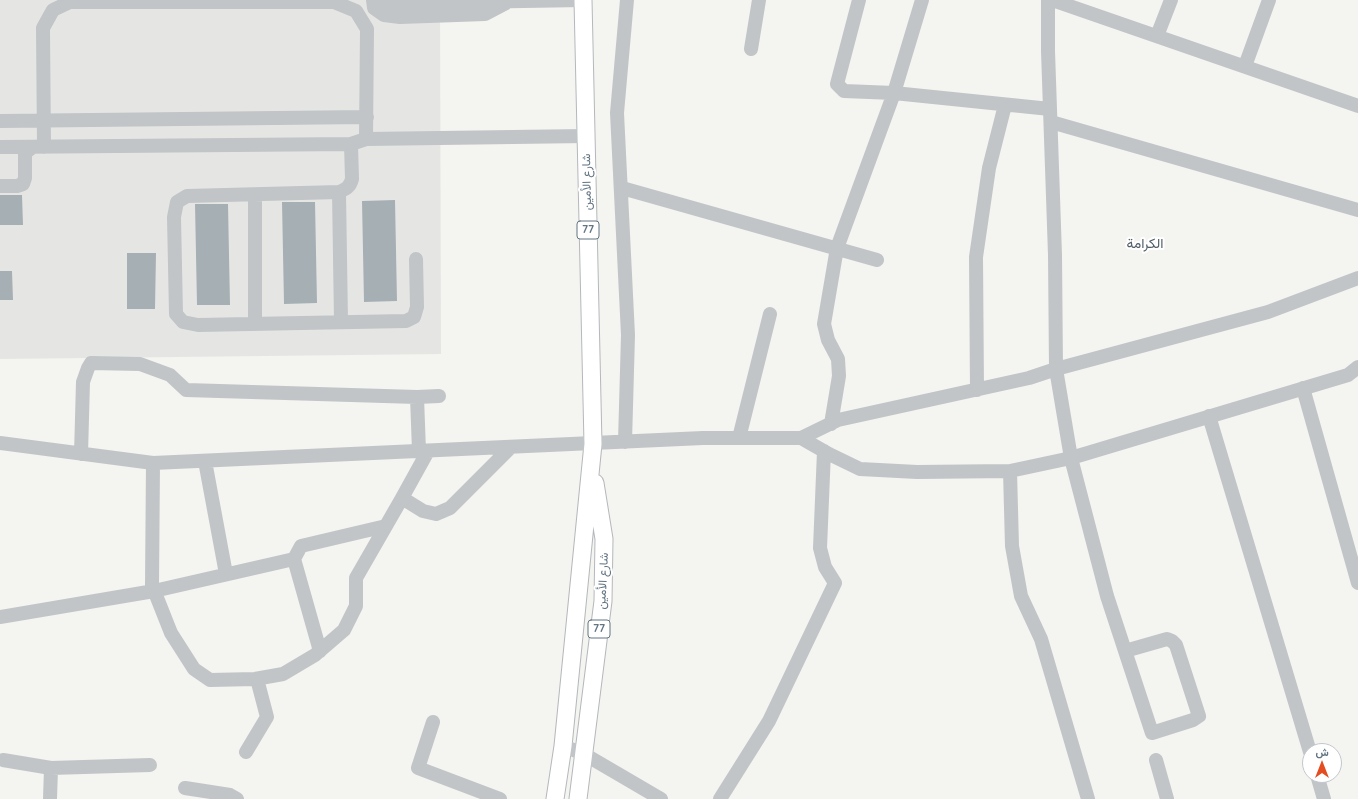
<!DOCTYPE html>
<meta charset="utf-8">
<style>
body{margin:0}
#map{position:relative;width:1358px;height:799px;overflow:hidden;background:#f4f4f0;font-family:Quicksand,Vazirmatn,sans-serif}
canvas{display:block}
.north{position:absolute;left:1302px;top:743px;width:40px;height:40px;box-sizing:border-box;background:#fff;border:1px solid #c1c7cd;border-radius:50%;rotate:0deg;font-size:11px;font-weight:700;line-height:16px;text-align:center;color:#637482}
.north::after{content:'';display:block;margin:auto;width:14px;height:18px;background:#e44d21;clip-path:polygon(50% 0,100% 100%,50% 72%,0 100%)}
</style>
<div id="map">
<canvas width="1358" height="799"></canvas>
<div class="north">ش</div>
</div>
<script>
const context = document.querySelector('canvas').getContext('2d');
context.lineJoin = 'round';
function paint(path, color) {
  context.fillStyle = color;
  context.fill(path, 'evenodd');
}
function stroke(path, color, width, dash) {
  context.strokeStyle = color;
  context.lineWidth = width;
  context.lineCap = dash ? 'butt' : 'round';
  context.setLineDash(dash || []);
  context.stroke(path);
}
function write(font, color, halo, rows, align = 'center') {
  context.font = font + ' Quicksand,Vazirmatn,sans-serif';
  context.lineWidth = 4;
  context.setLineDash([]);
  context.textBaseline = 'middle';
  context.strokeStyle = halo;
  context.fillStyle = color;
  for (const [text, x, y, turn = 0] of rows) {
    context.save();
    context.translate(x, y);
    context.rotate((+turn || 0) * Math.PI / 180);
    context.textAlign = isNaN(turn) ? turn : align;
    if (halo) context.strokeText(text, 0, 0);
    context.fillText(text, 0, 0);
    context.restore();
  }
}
const built = new Path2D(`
 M0 0H440L441 354 0 359Z`);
const building = new Path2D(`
 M0 195H22L23 225H0Z
 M395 200 397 301 364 302 362 201Z
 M282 202H315L317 303 284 304Z
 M195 204H228L230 305H197Z
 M127 253H156L155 309H127Z
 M0 271H12L13 300H0Z`);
const minor = new Path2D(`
 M373 0 374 8 384 15 400 17 485 14 506 3
 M378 0 382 3H404L583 0
 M859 0 837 84 844 91 894 93 1050 109
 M1048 0V51L1055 255 1056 369 1071 458 1107 596 1152 733 1193 720 1199 716 1176 645 1172 641 1167 639 1125 651
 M1052 0 1358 106
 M1157 36 1171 0
 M751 49 759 0
 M1245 66 1269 0
 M0 121 367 117
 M1051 122 1358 210
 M0 147 351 144
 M44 147 43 28 53 10 70 2H334L356 11 367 29 366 139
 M0 186H17L23 184 25 178V153L33 147
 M622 188 877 260
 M339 192 341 322
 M255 195V324
 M416 259 417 307 414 317 406 321 198 325 183 322 176 314 174 217 177 202 187 196 339 192C346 189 350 187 352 179L351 144 366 139 586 136
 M1303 388 1358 583
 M977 390 976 257 989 168 1005 105
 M417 397 419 451
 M1209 416 1310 752
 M831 424 839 376 838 359 828 340 824 324 837 248 894 93 922 0
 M739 438 770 314
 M801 438 829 454 860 469 917 472 1010 471 1071 458 1348 375 1358 367
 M625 442 628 335 617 113 627 0
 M0 443 153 463 703 438H801L838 420 1029 378 1056 369 1268 312 1358 278
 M81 454 83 382 88 368 91 363 140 364 170 375 186 390 417 397 439 396
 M205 461 226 574
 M153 463 152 585 171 633 194 669 210 680 255 679 283 674 315 655 344 630 356 606V578L402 498 428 451
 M1010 471 1012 546 1021 596 1041 639 1088 799
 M402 498 423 511 436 514 450 508 511 447
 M294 559 320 651
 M0 617 154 591 294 559 301 546 386 526
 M433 722 418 768 500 799
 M563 746 584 754 661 799
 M246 752 267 717 257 679
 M3 760 51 768 150 765
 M1156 760 1167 799
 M1317 775 1324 799
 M185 788 230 795 237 799
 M50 799 51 768
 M720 799 769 721 835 583 825 567 820 548 824 451`);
const major = new Path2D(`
 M555 799 563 746 593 444 583 0
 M578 799 603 601 604 539 595 483`);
const shields = [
 [588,230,22],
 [599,629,22]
];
const shieldNames = [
 ["77",588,230],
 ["77",599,629]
];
const streetNames = [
 ["شارع الأمين",587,182,-91],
 ["شارع الأمين",603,581,-87]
];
const quarterNames = [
 ["الكرامة",1145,244]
];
paint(built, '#e5e6e4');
paint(building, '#a6afb4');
stroke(major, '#b4b8bc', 19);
stroke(minor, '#c1c5c8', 14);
stroke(major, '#fff', 17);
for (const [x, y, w] of shields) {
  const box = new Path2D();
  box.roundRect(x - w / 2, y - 9, w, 18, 3);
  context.fillStyle = '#fff';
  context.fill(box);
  stroke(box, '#637482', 1);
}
write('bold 11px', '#637482', null, shieldNames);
write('12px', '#637482', '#fff', streetNames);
write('14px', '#515d67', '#fff', quarterNames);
</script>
